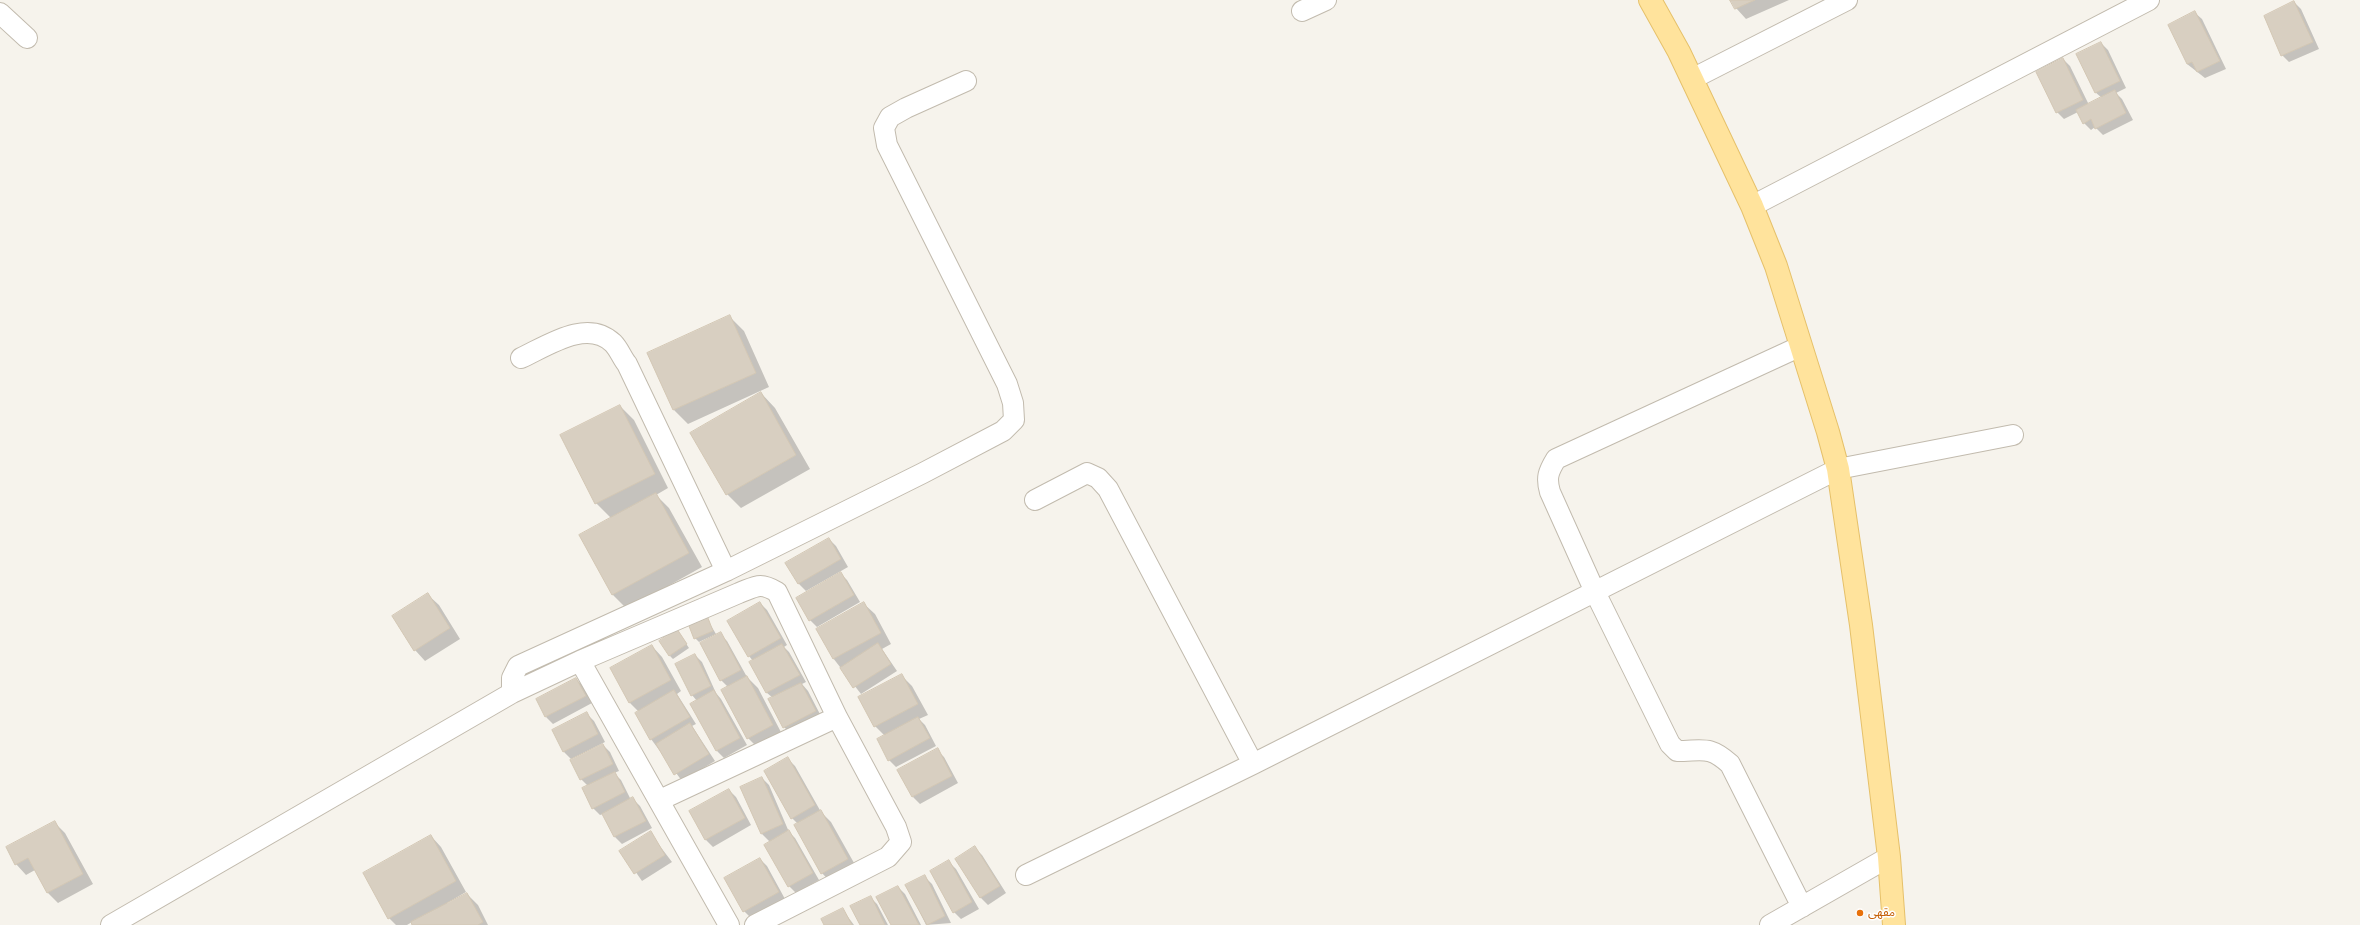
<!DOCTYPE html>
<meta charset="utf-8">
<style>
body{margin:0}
canvas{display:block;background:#f6f3ec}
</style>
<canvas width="2360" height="925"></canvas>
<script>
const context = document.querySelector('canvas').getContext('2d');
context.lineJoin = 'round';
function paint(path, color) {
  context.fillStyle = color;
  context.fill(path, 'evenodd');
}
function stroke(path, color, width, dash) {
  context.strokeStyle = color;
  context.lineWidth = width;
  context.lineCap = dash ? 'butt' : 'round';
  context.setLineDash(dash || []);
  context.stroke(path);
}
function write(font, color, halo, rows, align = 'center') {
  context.font = font + ' "Source Sans 3","Noto Sans Arabic",sans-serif';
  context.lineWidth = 3;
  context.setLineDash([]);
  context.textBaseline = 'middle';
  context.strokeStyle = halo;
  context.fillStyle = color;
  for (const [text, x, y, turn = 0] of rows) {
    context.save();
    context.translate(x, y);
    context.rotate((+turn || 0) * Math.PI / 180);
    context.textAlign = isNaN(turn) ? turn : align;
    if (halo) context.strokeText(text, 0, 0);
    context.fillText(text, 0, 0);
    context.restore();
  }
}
const shadow = new Path2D(`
 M1731 0H1789L1746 19 1736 8Z
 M2294 2 2301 9 2319 49 2289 62 2282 55Z
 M2194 12 2202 19 2226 69 2205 78 2187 64Z
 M2101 43 2108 50 2126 88 2116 93 2122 99 2133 120 2103 135 2095 127 2091 130 2084 123 2078 112 2064 119 2057 112 2063 59 2070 66 2089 105 2102 98 2095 92Z
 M730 317 744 331 769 387 688 424 674 410 648 354Z
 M761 393 775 408 810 469 741 508 727 494Z
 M620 406 634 420 668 488 656 495 669 508 702 567 627 609 613 595 580 535 611 518 596 503Z
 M829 539 836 546 848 567 806 591 799 584 787 564Z
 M840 573 847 580 860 602 817 627 810 620Z
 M428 595 439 605 460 639 425 661 415 650Z
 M760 603 767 610 787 645 784 647 789 652 806 682 802 684 808 691 822 718 791 734 784 727 773 698 767 693 753 661 749 656Z
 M864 604 875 614 891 644 882 649 897 671 861 694 833 658Z
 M707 619 716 634 699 642 695 638Z
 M677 630 689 648 673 659 670 656Z
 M720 634 727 641 747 677 758 688 783 736 759 749 748 738 728 687 721 680Z
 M652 646 662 657 681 691 677 694 696 724 692 726 715 761 682 781 651 739 639 712 630 703 611 668Z
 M695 655 702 662 716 693 721 699 747 745 724 758 717 751 691 704 697 701 692 695Z
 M902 676 912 686 928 715 919 719 925 725 936 746 896 767 889 760 885 736 875 726Z
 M576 679 583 686 592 703 553 724 546 717Z
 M587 714 594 721 605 742 571 759 564 752 554 731Z
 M603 745 610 752 619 771 614 773 621 780 631 800 633 799 640 806 652 828 622 844 615 837 603 814 600 815 593 808 588 786 581 779Z
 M937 750 944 757 958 783 920 804 913 797Z
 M788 759 795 766 821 812 831 822 858 870 832 884 822 873 798 824 792 818Z
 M762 778 769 785 789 832 795 838 819 880 796 893 789 886 770 842 762 834Z
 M729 790 736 797 751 825 713 847 706 840 690 812Z
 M54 822 65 833 93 884 58 903 47 892 35 870 26 875 16 864Z
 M650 833 672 862 642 881 621 851Z
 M431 836 441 847 466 892 447 903 448 904 467 894 478 905 488 925H414L412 922 407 925H396L389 918Z
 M975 848 982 855 1006 893 988 905 981 898 957 859Z
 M760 859 767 866 785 899 751 918 744 911Z
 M949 862 956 869 979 909 961 919 954 912Z
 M925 877 932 884 951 923 926 925 907 886Z
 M898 887 905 894 921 925H892Z
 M870 897 877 904 888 925H861Z
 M842 909 854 925H825Z`);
const building = new Path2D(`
 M1730 0H1755L1735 9Z
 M2294 1 2313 42 2281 56 2264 16Z
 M2195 11 2220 61 2197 72 2192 62 2187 64 2168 25Z
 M2101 42 2120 81 2095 93 2076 54Z
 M2063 58 2083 100 2056 113 2036 72Z
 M2115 90 2126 113 2095 129 2091 119 2083 124 2076 110Z
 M730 315 756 373 673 410 647 353Z
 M761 392 796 455 726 495 690 433Z
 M620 405 655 474 595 504 560 435Z
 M656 493 689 553 612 595 579 535Z
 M829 538 841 559 798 584 785 563Z
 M841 572 854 595 809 621 796 598Z
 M428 593 450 628 414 651 392 616Z
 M760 602 781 638 748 657 727 621Z
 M864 602 881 633 833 659 816 629Z
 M708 618 713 631 694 639 689 626Z
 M677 629 687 644 669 656 659 641Z
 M721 632 741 670 720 681 700 643Z
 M878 643 891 664 853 688 840 668Z
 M782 644 800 675 766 693 749 662Z
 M652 645 671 680 629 703 610 668Z
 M695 654 711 686 691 696 675 664Z
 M902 674 918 704 874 727 858 697Z
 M747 676 773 725 747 739 721 690Z
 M576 678 586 696 545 717 536 699Z
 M801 683 816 711 783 728 768 699Z
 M674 690 690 717 650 740 635 713Z
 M714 690 740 738 716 751 690 704Z
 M587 712 598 734 563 752 552 730Z
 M918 717 930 738 888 761 877 739Z
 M690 723 709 754 674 775 656 744Z
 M603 744 613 764 580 780 570 760Z
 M938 748 952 776 912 797 897 770Z
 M788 757 815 805 791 819 764 771Z
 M615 772 625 792 592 809 582 788Z
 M762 777 783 824 761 834 740 787Z
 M729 789 745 818 705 840 689 811Z
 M633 797 646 821 614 837 602 814Z
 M821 810 848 859 821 874 794 825Z
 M55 821 83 874 47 893 28 858 15 865 6 847Z
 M789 830 813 873 788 887 764 845Z
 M651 831 665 855 634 874 619 851Z
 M431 835 456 881 388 919 363 873Z
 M975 846 1000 886 980 898 955 859Z
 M760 858 779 892 743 912 724 878Z
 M949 860 972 902 953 913 930 871Z
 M925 875 945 916 927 925 905 885Z
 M898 886 919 925H891L876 897Z
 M467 893 483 922 478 925H412L411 922Z
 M871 896 885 925H860L850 906Z
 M843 908 852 925H824L821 919Z`);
const minor = new Path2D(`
 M1302 11 1326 0
 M0 13 27 38
 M1692 79 1847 0
 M1752 206 2149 0
 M1801 346 1556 459C1548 472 1546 478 1550 492L1595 592 1670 744 1677 751C1703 751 1709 745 1730 764L1802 907
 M521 358C547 346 587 318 613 343 619 349 622 358 627 364L726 571
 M1035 500 1087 473 1098 478 1108 489 1253 764
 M580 661 729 925
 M512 693V678L518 666 726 571 923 473 1003 431 1014 420 1013 403 1007 384 887 145 884 128 890 117 906 108 966 81
 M1026 875 1253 764 1838 469 2013 435
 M111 925 512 693 580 661 739 593C757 586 760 582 777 592L837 717 660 800
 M755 925 888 857 901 842 896 827 837 717
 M1770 925 1889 857`);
const major = new Path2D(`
 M1650 0 1679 52 1752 206 1776 266 1828 432 1838 469 1861 625 1889 857 1894 925`);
const markers = [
 [1860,913,4,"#e8710a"]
];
const foodNames = [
 ["مقهى",1868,913]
];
paint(shadow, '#0003');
paint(building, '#d8cfc1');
stroke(building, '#d3c7b4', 1);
stroke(minor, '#c2bbae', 22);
stroke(major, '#e6c16a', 24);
stroke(minor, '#fff', 20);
stroke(major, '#ffe39c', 22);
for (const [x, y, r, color] of markers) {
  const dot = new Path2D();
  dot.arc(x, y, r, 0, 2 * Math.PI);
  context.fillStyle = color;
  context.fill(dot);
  stroke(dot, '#fff', 1.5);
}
write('12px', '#c56008', '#fff', foodNames, 'left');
</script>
